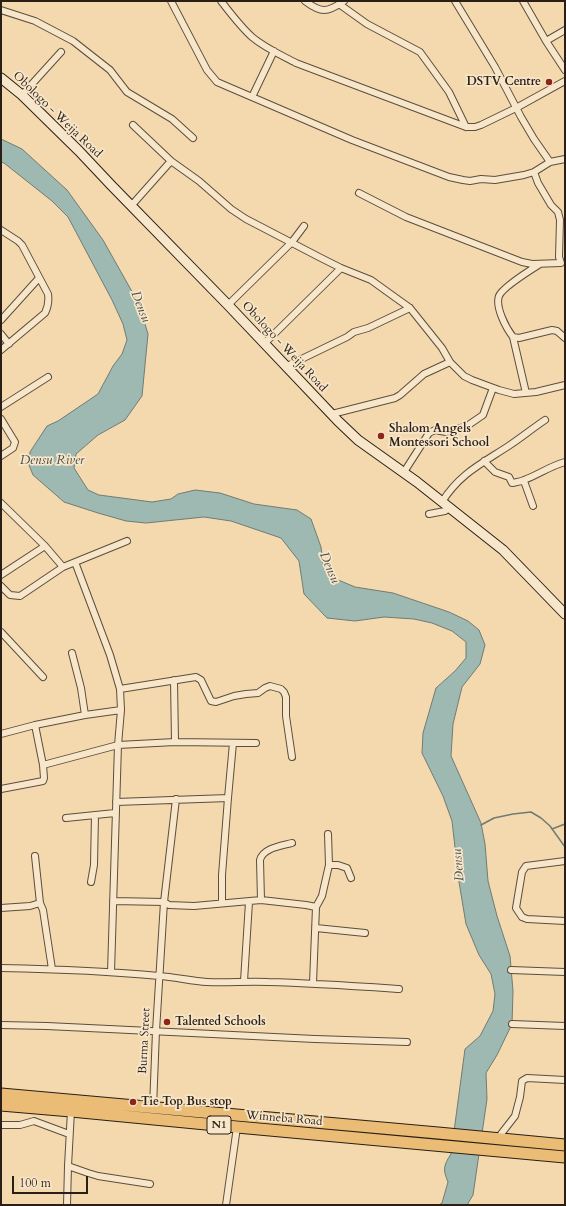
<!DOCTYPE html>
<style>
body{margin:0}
#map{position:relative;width:566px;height:1206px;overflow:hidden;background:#f3d9ad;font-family:Cardo,serif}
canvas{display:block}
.frame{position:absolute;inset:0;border:2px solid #2a1f16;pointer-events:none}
.scale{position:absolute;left:12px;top:1176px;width:76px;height:18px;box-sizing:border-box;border:2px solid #2a1f16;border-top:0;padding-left:5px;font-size:12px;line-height:14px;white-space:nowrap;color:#2a1f16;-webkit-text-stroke:3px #f7e6ca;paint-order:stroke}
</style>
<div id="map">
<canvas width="566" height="1206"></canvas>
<div class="frame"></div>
<div class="scale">100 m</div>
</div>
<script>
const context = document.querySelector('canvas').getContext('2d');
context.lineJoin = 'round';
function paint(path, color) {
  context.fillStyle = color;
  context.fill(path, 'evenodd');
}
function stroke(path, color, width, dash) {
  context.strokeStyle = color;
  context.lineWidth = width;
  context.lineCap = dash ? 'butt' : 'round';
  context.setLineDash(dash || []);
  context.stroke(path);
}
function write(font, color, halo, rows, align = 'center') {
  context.font = font + ' Cardo,serif';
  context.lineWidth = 3.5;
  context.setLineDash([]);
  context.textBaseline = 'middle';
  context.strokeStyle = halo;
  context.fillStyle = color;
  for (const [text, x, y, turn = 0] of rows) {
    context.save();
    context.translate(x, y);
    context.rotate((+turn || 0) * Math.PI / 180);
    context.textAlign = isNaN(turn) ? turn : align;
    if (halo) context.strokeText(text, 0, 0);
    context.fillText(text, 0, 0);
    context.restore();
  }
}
const water = new Path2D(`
 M1 139 22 149 67 190 103 240 139 304 148 334 142 396 125 420 98 435 76 454 74 468 88 490 99 495 152 502 171 499 178 494 195 490 220 493 254 504 297 510 311 519 321 547 323 563 331 577 355 587 393 593 449 612 468 621 479 630 485 645 480 664 462 687 453 724 451 756 481 823 485 844 488 881 497 916 510 956 513 991 512 1024 497 1055 486 1073 487 1099 473 1195 467 1205H439L442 1203 448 1182C443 1170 443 1166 451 1154L465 1049 480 1036 493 1011 495 994 491 974 479 955 466 924 459 882 452 821 443 796 422 753 423 733 436 688 455 671 466 658V642L452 631 432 623 414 619 384 617 355 621 327 618 304 594 299 561 281 538 231 521 204 517 146 523 126 521 98 513 64 502 33 475 29 465 30 452 47 426 58 421 98 394 113 366 122 354 127 340 123 324 112 300 68 217 52 201 4 163 1 162Z`);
const stream = new Path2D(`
 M481 825 494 818 513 814 531 812 541 818 550 826 565 847
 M552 829 565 824`);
const street = new Path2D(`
 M171 1 207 70 217 82 352 140 449 177 463 180 470 181 481 179 495 180 524 175 534 172 550 162 565 159
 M221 1C231 14 240 26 252 37 265 48 281 55 296 63L466 127H475L481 125 516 108 565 81
 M305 1C321 13 327 13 344 1
 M455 1 495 67 521 117 534 139 550 162
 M523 1 546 41 565 70
 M339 4 367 24 420 52 449 92 466 127
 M1 10 35 21 73 41 110 70 127 92 172 119 193 138
 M546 41 565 30
 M22 95 61 52
 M252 97 274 51
 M171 161 199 181 231 209 246 219 321 258 341 268 371 280 396 298 410 308 442 348 450 362 464 376 472 380 499 390 514 394 536 392 565 385
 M359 193 406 217 522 262 532 264 561 263 559 257 560 220 558 212 551 205 538 183 534 172
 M131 206 171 161 133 125
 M1 230 18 241 22 245 48 294C49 301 48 307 45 313L1 350
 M540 264C532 269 502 288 499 296 495 307 506 328 513 337L519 338 552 330 557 331 565 338
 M228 305 292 242 304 226
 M1 320 39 278
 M1 334 9 344
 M513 337 526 393
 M264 344 341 268
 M285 367 347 337 354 332 368 328 410 308
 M1 407 48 377
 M332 414 395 398 400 395 424 374 450 362
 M1 419 15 442 13 448 1 456
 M484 461 495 472 509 477 512 483C516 482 520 482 524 480 538 475 550 466 565 462
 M404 472 429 433 435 430 446 432 467 426 483 415 493 388
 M524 481 533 506
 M442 502C460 473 483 463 510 445 522 437 533 428 545 420
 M1 503 45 546 63 567
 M429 514 445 511 450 508
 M75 562 110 655 120 689 121 710 118 745 111 972
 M1 575 45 546
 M1 586 10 595 20 596 63 567 127 541
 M1 632 43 677
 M72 653 81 688 85 715
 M174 680 175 742
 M120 689 196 677 201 680 211 701 216 702 234 696 246 694 258 693 265 688 270 686 281 689 284 692 286 697V716L292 757
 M35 725 43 765
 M1 734 35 725 85 715 121 710
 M1 789 43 781 44 778 43 765 118 745 175 742 256 743
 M228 798 233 743
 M116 802 228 798 222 875V903
 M66 818 115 813
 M35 856 40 903
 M565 861 526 866 522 872 516 908 522 917 527 919 565 921
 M329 865H338L347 868 351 878
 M91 882 94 865 95 815
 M261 900 306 905 316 907
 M113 901 164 902 169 905 194 906 261 900 260 860C263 848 281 846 292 843
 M1 908 30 906 40 903 43 910 52 969
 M316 928 365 933
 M1 968C54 969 107 971 159 976 175 977 191 981 207 982 227 983 248 981 268 982 312 983 355 986 399 989
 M511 970 565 972
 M244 981 249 902
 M313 983 316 907 322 896 329 865 328 834
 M512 1024 565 1026
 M1 1025 47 1026 315 1039 407 1042
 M153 1108 156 1031 164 902 176 799
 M1 1125H20L34 1121 69 1134
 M501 1134 515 1116 520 1097 522 1081 527 1078 565 1080
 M68 1166 88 1173 98 1176 150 1184
 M67 1205 68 1166 71 1111
 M226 1205 237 1127`);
const secondary = new Path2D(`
 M1 78 22 95 79 151 111 185 228 305 338 421 358 440 417 482 503 550 565 614`);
const highway = new Path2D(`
 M1 1094 438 1133 565 1145
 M1 1105 71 1111 237 1127 565 1157`);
const markers = [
 [549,82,4,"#8f2418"],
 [381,436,4,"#8f2418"],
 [167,1022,4,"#8f2418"],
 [133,1102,4,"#8f2418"]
];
const shields = [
 [219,1125,24]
];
const shieldNames = [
 ["N1",219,1125]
];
const poiNames = [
 ["DSTV Centre",541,82,"right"],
 ["Shalom Angels",389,429],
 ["Montessori School",389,443],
 ["Talented Schools",175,1022],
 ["Tie Top Bus stop",141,1102]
];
const streetNames = [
 ["Obologo - Weija Road",57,115,44],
 ["Obologo - Weija Road",284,347,47],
 ["Burma Street",145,1041,-87],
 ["Winneba Road",284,1119,5]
];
const waterNames = [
 ["Densu",140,307,69],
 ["Densu River",52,461],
 ["Densu",329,568,67],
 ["Densu",459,865,-95]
];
paint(water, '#9db9b2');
stroke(water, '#6f7b74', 1);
stroke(stream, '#6f7b74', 1.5);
stroke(street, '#5c4e3c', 8);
stroke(secondary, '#2a1f16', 11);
stroke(highway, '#2a1f16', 13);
stroke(street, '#f7e6ca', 6);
stroke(secondary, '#f7e6ca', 9);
stroke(highway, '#eabc76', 11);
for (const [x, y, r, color] of markers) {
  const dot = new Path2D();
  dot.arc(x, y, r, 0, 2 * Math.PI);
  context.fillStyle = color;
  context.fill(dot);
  stroke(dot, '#f7e6ca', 1.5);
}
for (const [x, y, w] of shields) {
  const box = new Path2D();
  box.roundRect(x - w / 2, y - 9, w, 18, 3);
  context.fillStyle = '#f7e6ca';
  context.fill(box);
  stroke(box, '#2a1f16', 1);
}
write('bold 11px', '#2a1f16', null, shieldNames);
write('bold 12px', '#2a1f16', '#f7e6ca', poiNames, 'left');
write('12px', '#2a1f16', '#f7e6ca', streetNames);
write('italic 13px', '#4c4d45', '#f7e6ca', waterNames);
</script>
